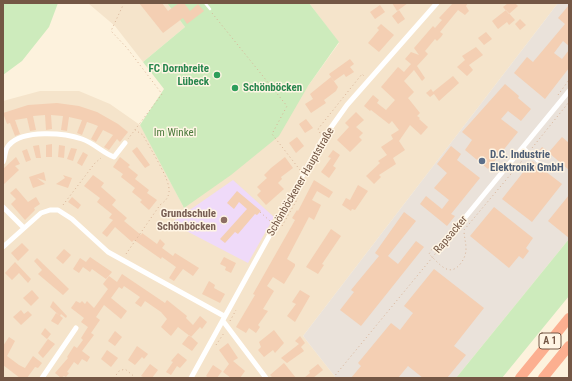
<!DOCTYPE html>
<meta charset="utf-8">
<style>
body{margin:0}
#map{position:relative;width:572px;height:381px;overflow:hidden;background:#fdf2dd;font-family:"Roboto Condensed",sans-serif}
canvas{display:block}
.frame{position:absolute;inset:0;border:4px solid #745745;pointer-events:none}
</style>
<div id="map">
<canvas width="572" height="381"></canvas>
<div class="frame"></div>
</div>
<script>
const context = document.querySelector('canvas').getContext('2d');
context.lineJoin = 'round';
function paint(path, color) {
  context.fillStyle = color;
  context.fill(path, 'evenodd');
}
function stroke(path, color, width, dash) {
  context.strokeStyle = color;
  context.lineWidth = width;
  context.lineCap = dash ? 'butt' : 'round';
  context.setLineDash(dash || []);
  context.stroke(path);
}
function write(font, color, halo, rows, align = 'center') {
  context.font = font + ' "Roboto Condensed",sans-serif';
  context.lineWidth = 3;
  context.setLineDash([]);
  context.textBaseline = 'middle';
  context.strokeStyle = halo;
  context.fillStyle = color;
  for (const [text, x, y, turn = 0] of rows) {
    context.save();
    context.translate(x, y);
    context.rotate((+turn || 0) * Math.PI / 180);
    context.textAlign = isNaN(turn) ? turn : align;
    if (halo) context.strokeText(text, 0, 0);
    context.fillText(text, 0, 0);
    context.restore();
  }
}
const residential = new Path2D(`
 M90 3H167L185 27 143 62 115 26 89 4Z
 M309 3H558L303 336 336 378H3V101L40 91H79L110 104 140 125 144 131 184 208 308 86 339 43Z`);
const industrial = new Path2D(`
 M558 3H569V239L456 378H336L303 336Z`);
const education = new Path2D(`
 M233 180 274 217 248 263 171 223Z`);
const green = new Path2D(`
 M3 3H58L49 27 22 61 3 75Z
 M167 3H309L339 42 308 86 279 136 231 175 184 208 140 125 164 89 143 62 185 27Z
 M569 239V296L502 378H456Z`);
const building = new Path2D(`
 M139 3H162L168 11 179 3H184L190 11 198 4 204 11 187 24 183 18 163 33Z
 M392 3H408L397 11Z
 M453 3H468L466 6 469 11 465 15 458 10 440 32 443 34 441 37 437 41 435 39 425 51 428 54 417 66 425 78 422 81 414 70 404 81 414 92 408 98 420 113 417 116 420 118 419 119 428 127 421 135 410 125 399 141 405 150 393 158 396 164 379 175 381 177 374 184 366 176 380 163 378 161 387 155 381 147 393 139 391 135 399 130 392 121 389 124 371 110 370 111 364 106 373 95 379 100 377 103 386 110 395 100 381 87 398 67 404 72 411 64 405 59 411 52 419 55 414 48 433 26 435 28 442 20 439 18Z
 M508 3H515L518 6 509 14 503 7Z
 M380 5 385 12 375 19 370 12Z
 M569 5V46L563 41 554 53 562 59 569 50V68L545 99 514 73 527 57 533 62 565 24 558 18Z
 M399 10 405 19 398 24 392 16Z
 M506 10 515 20 509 25 507 22 498 29 492 21Z
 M520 19 526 25 520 30 515 24Z
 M381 24 394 35 379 52 368 43 379 30 377 28Z
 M486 32 492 39 484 45 478 38Z
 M476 47 483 55 469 65 473 70 467 76 457 67 465 60 462 56Z
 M350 59 354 64 350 67 354 72 346 77 344 74 334 81 329 74Z
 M453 76 459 83 439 101 434 94 430 97 426 93 431 89 433 92Z
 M331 77 338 87 336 91 324 100 326 103 311 113 305 104 313 99 310 94Z
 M505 84 519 96 518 98 531 109 521 121 508 111 501 119 518 132 488 169 465 150 472 140 462 132Z
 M57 103 79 106 97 112 118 124 128 132 120 142 117 139 109 150 104 147 113 135 103 130 96 142 91 139 98 126 93 124 87 122 82 135 77 133 82 120 69 117 67 131 61 130 63 116 51 115 52 129 46 130 45 115 33 116 36 130 30 131 27 118 15 120 20 134 15 136 10 123 7 124 3 113 28 105Z
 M356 112 364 120 356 127 363 133 359 137 362 140 350 152 337 140 349 127 345 123Z
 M306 119 313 128 305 133 299 124Z
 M297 137 304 146 296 153 289 143Z
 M562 137 569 143V170L549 153 545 157 538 152 542 147 549 152Z
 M52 144V157H46V145Z
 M39 145 41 158H36L33 146Z
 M59 145 65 146 64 158 58 157Z
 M451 146 461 154 457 160 480 178 451 214 455 216 447 226 420 204 426 196 442 209 449 200 434 188 447 173 437 164Z
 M137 147 150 165 145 168 132 151Z
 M71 148 77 149 73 161 67 159Z
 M27 149 31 160 26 162 22 151Z
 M333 150 340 155 333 166 336 168 329 178 321 172 331 158 328 157Z
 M83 152 88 155 82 166 77 163Z
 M16 157 20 164 15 166 19 170 3 185V169Z
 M120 157 130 165 128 167 138 175 135 179 149 190 147 193 157 200 149 210 140 202 142 200 132 192 135 188 121 177 123 174 113 167Z
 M285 157 293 168 281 177 282 179 278 183 284 189 266 205 257 195 261 191 257 187 267 178 264 175 271 168Z
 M532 161 562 184 532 222 502 199Z
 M44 172 46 181 37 178 45 184 33 188 29 177Z
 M63 175 72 178 68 188 56 184 65 178Z
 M93 175 104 183 101 187 116 200 112 205 127 218 124 221 141 235 142 233 157 244 160 239 165 244 162 248 173 256 175 253 199 268 193 276 183 269 174 281 169 278 176 267 162 257 161 259 134 240 132 242 115 227 107 237 102 233 113 220 109 218 112 214 97 202 100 198 84 186Z
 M314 180 333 192 329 198 317 191 312 200 321 205 314 220 309 217 287 259 295 264V266L284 284 273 277 267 286 274 291 263 309 268 311 258 325 260 327 256 333 249 328 246 333 236 327 255 295 253 294 295 220 292 218 297 210 298 211Z
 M358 185 368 191 355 210 352 209 351 211 342 205 346 198 350 200Z
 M16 188 28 202 36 197 40 204 34 208 35 210 25 220 11 204 16 199 10 193Z
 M237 191 261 211 257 215 255 214 238 234 235 232 225 243 220 239 247 209 239 202 234 209 227 203Z
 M569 195V238L548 221Z
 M72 197 81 205 78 209 68 202Z
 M494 207 533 238 526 248 529 251 523 259 519 256 509 268 470 236Z
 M404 212 416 221 388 256 398 264 416 241 424 247 361 326 340 310 354 292 351 290 379 256 375 253Z
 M331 229 341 236 322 264 324 265 318 274 306 267Z
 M22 243 29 250 18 261 11 253Z
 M64 249 71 255 63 264 56 258Z
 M90 257 112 272 106 279 92 269 90 272 83 267 79 273 73 269 80 258 86 262Z
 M224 257 236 263 231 273 225 270 226 267 220 264Z
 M37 258 69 289 63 295 38 274 42 270 34 261Z
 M15 262 31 279 28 283 19 273 12 280 5 273Z
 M434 269 484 308 454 346 466 355 447 378H423L408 366 398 378H351L361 366 358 363 391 323 400 330 413 313 404 306Z
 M122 274 165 303 167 300 187 316 186 318 193 325 200 316 207 322 202 329 200 327 191 337 178 327 171 336 161 327 167 319 161 312 145 301 141 307 135 303 140 297 124 286 122 289 119 287 111 298 127 311 121 319 104 305 96 317 100 320 91 333 94 335 82 351 90 357 87 362 82 359 78 365 74 362 67 372 69 373 66 377 64 376 61 378 55 373 68 358 67 357 74 346 77 348 83 340 81 338 88 327 81 322 84 318 71 308 76 301 80 303 82 301 85 304 87 301 94 308 108 289 103 284 109 276 117 282Z
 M209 281 215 285 214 288 225 294 220 303 202 294Z
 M32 290 39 298 31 306 23 298Z
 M300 290 310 296 295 322 287 316 296 304 292 302Z
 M53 301 67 316 66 318 61 314 60 316 50 307Z
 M21 310 24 314 28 311 32 315 21 325 13 317Z
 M56 313 63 318 58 325 51 321Z
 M45 328 51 334 47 339 41 334Z
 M274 330 284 343 275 353 273 350 264 357 258 350 261 347 259 342Z
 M115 331 122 337 115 346 108 341Z
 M189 335 198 343 192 351 182 344Z
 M300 336 305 343 301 347 304 351 287 363 281 358 299 344 295 341Z
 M9 337 15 341 7 356 19 365 25 368 33 356 42 363 38 368 35 367 27 378H20L3 365V346Z
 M48 339 55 344 43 358 38 353Z
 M228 343 238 358 233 361 245 371 240 378H231L223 372 229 364 219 350Z
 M137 346 148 354 144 359 142 357 135 365 128 360Z
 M107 350 118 358 111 367 101 359Z
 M178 353 187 360 180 368 177 366 171 375 166 372 173 362 171 361Z
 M284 363 296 378H273L270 375Z
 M150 364 158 370 152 378H145L141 376Z
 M318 364 323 370 313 378H304L310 373 309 371Z
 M213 365 222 371 217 378H209L206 376Z`);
const path = new Path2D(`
 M124 3 111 31 127 48 162 94 128 139
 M212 13 287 106 272 134 300 170
 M558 95 569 80
 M320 133 318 129 362 74 365 77
 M532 148 569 102
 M63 205 95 163 101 158
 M260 212 270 221
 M282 226 298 198
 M434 246 429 254C439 263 449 279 461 263 464 259 466 254 466 249 466 242 464 237 464 230L526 156
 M126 254 160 205C165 201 168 199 169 192 171 180 149 147 143 135L135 130
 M230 321 236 310
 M216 345 224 333
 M114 378 119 371 125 369 136 378
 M333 378 436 253`);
const lane = new Path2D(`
 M205 3 210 9
 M524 147 538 162 547 165`);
const street = new Path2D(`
 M3 162C6 156 4 150 9 145 23 129 65 133 82 139 94 143 103 153 114 157L125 143
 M3 207 23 227
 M3 247 41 213 50 210H58L72 219 108 252 224 316
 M440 248 569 91
 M223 321 266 378
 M42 378 76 328
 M191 378 322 140 347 105 437 3`);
const highway = new Path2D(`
 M520 378 569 318
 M543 378 569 346`);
const markers = [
 [217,75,4,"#2e9e5b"],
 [235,88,4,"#2e9e5b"],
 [482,161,4,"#5c6f8a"],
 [224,220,4,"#8d6e63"]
];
const shields = [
 [550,341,22]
];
const shieldNames = [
 ["A 1",550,341]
];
const leisureNames = [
 ["FC Dornbreite",209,69],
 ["Lübeck",209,82],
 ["Schönböcken",243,88,"left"]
];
const parkNames = [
 ["Im Winkel",175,133]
];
const serviceNames = [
 ["D.C. Industrie",490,155],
 ["Elektronik GmbH",490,168]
];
const streetNames = [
 ["Schönböckener Hauptstraße",301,182,-60],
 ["Rapsacker",451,235,-50]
];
const educationNames = [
 ["Grundschule",216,214],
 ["Schönböcken",216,227]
];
paint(residential, '#f5e4cb');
paint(industrial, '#eae2da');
paint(education, '#efdaf9');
paint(green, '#cdebbc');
paint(building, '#f4cfb3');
stroke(path, '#d8b397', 1, [1, 3]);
stroke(lane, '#fff', 2.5);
stroke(street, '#fff', 5);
stroke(highway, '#fcaf90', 10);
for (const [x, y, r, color] of markers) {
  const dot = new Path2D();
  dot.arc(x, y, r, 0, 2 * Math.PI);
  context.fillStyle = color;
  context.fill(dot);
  stroke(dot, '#fff5e4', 1.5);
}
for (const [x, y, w] of shields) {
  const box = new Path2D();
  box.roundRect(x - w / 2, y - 8, w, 16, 3);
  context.fillStyle = '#fff5e4';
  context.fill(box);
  stroke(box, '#745745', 1);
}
write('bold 10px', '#745745', null, shieldNames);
write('bold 11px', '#27864d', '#fff5e4', leisureNames, 'right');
write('11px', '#4c7a3c', '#fff5e4', parkNames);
write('bold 11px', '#4e5e75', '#fff5e4', serviceNames, 'left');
write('11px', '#745745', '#fff5e4', streetNames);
write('bold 11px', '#785e54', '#fff5e4', educationNames, 'right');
</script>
